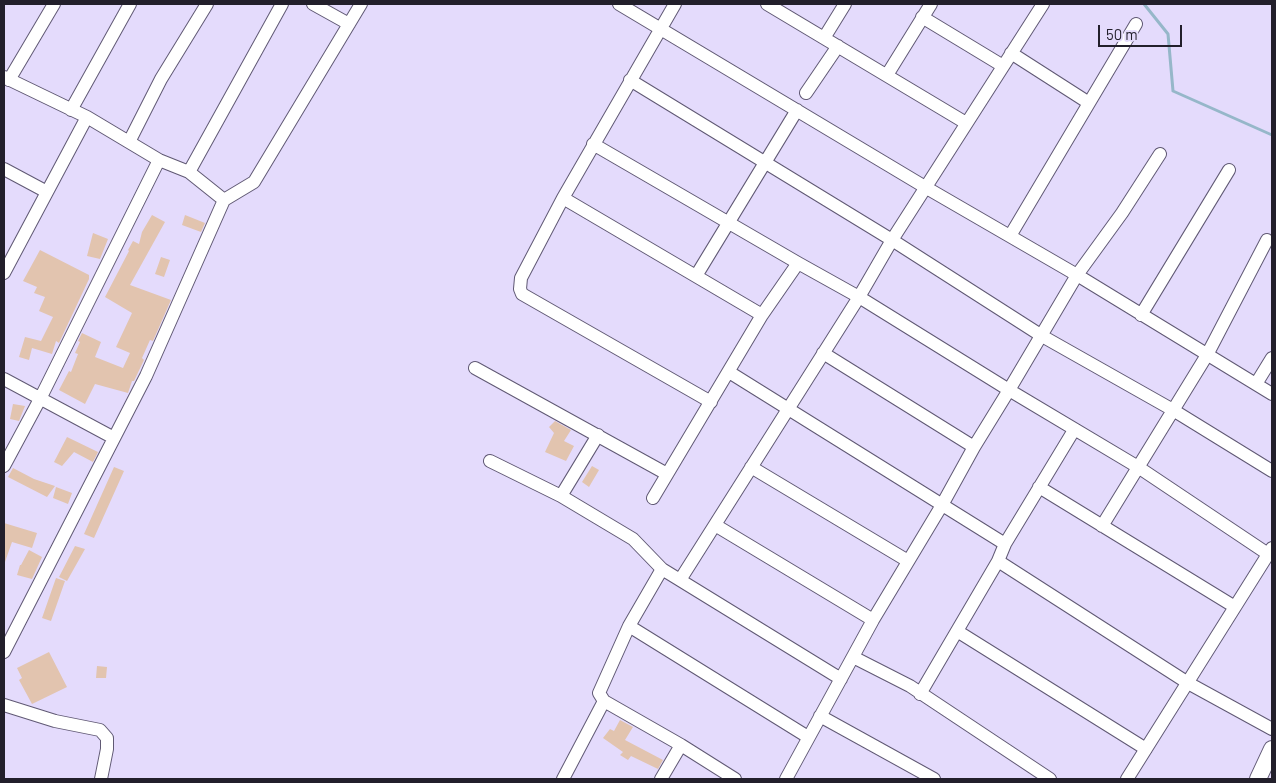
<!DOCTYPE html>
<style>
body{margin:0}
#map{position:relative;width:1276px;height:783px;overflow:hidden;background:#e4dbfc;font-family:Barlow,sans-serif}
canvas{display:block}
.frame{position:absolute;inset:0;border:5px solid #221f2b;pointer-events:none}
.scale{position:absolute;left:1098px;top:25px;width:84px;height:22px;box-sizing:border-box;border:2px solid #221f2b;border-top:0;padding-left:6px;font-size:15px;line-height:18px;white-space:nowrap;color:#221f2b;-webkit-text-stroke:4px #e4dbfc;paint-order:stroke}
</style>
<div id="map">
<canvas width="1276" height="783"></canvas>
<div class="frame"></div>
<div class="scale">50 m</div>
</div>
<script>
const context = document.querySelector('canvas').getContext('2d');
context.lineJoin = 'round';
function stroke(path, color, width, dash) {
  context.strokeStyle = color;
  context.lineWidth = width;
  context.lineCap = dash ? 'butt' : 'round';
  context.setLineDash(dash || []);
  context.stroke(path);
}
function paint(path, color) {
  context.fillStyle = color;
  context.fill(path, 'evenodd');
}
const stream = new Path2D(`
 M1144 4 1168 34 1173 91 1272 135`);
const building = new Path2D(`
 M152 215 165 222 130 285 171 300 153 341 150 340 142 358 144 360 134 381H132L128 393 95 384 85 404 59 390 69 371 71 372 78 354 75 353 80 342 78 341 82 333 101 342 95 357 123 368 130 353 116 347 132 313 105 297 129 251 128 250 133 241 139 244 142 232Z
 M185 215 205 223 201 232 182 225Z
 M93 233 108 239 100 259 87 256Z
 M40 250 89 275V279L59 343 56 341 52 354 32 348 29 360 19 357 25 337 41 341 53 317 39 311 45 297 34 293 37 287 23 281Z
 M161 257 170 260 164 277 155 274Z
 M13 404 25 406 19 421 10 419Z
 M555 421 571 430 564 441 574 446 566 461 545 452 554 433 549 427Z
 M67 437 98 452 93 462 74 452 62 466 54 462Z
 M592 466 599 470 589 487 582 482Z
 M114 467 124 471 94 538 84 534Z
 M13 468 34 479 55 486 47 497 8 477Z
 M56 487 72 493 68 504 53 498Z
 M4 523 37 533 32 548 12 542 5 562H4Z
 M75 546 85 549 67 581 59 577Z
 M29 550 42 557 32 579 17 575 20 565H21Z
 M56 578 65 581 51 621 42 618Z
 M49 652 67 687 32 704 19 680 22 678 17 668Z
 M97 666 107 667 106 678H96Z
 M620 720 633 727 625 740 663 760 658 769 631 756 628 760 620 755 623 752 603 738 610 729 614 731Z`);
const minor = new Path2D(`
 M313 4 349 24
 M619 4 925 187 1077 275 1272 394
 M767 4 966 123
 M922 17 1003 66
 M824 38 845 4
 M1011 53 1089 103
 M887 75 931 4
 M4 77 87 117 159 160 189 172 224 200
 M9 80 54 4
 M630 80 892 240 1042 336 1173 410 1272 471
 M806 93 838 46
 M71 110 130 4
 M129 142 161 79 207 4
 M593 144 798 263 859 297 1009 390 1138 467 1268 554
 M4 169 47 192
 M189 172 282 4
 M563 198 675 4
 M1010 236 1136 24
 M4 273 87 117
 M696 276 797 110
 M1141 315 1229 170
 M823 353 974 447
 M475 368 667 474
 M729 372 1005 544
 M4 379 114 438
 M1256 384 1272 358
 M711 402 522 294 520 289 521 278 563 198 762 315
 M490 461 561 496 633 539 662 569
 M4 466 40 399 159 160
 M751 467 908 561
 M1039 487 1235 607
 M561 496 598 435
 M653 498 762 315 798 263
 M715 525 873 620
 M1102 526 1207 355 1267 240
 M998 561 1188 683 1272 729
 M680 580 859 297 892 240 1043 4
 M629 626 662 569 841 679
 M957 631 1146 749
 M4 652 146 376 224 200 254 182 361 4
 M853 657 910 686 1050 779
 M920 694 998 561 1005 544 1074 430
 M4 705 55 721 100 730 107 738V749L101 779
 M820 716 934 779
 M563 779 604 701
 M661 779 681 745
 M735 779 681 745 604 701 599 693 629 626 808 737
 M786 779 873 620 942 505 974 447 1009 390 1077 275 1122 213 1160 154
 M1127 779 1272 548`);
const tertiary = new Path2D(`
 M1258 779 1272 749`);
stroke(stream, '#96b7c9', 3);
paint(building, '#e2c4af');
stroke(minor, '#605974', 14);
stroke(tertiary, '#605974', 18);
stroke(minor, '#fff', 12);
stroke(tertiary, '#fff', 16);
</script>
